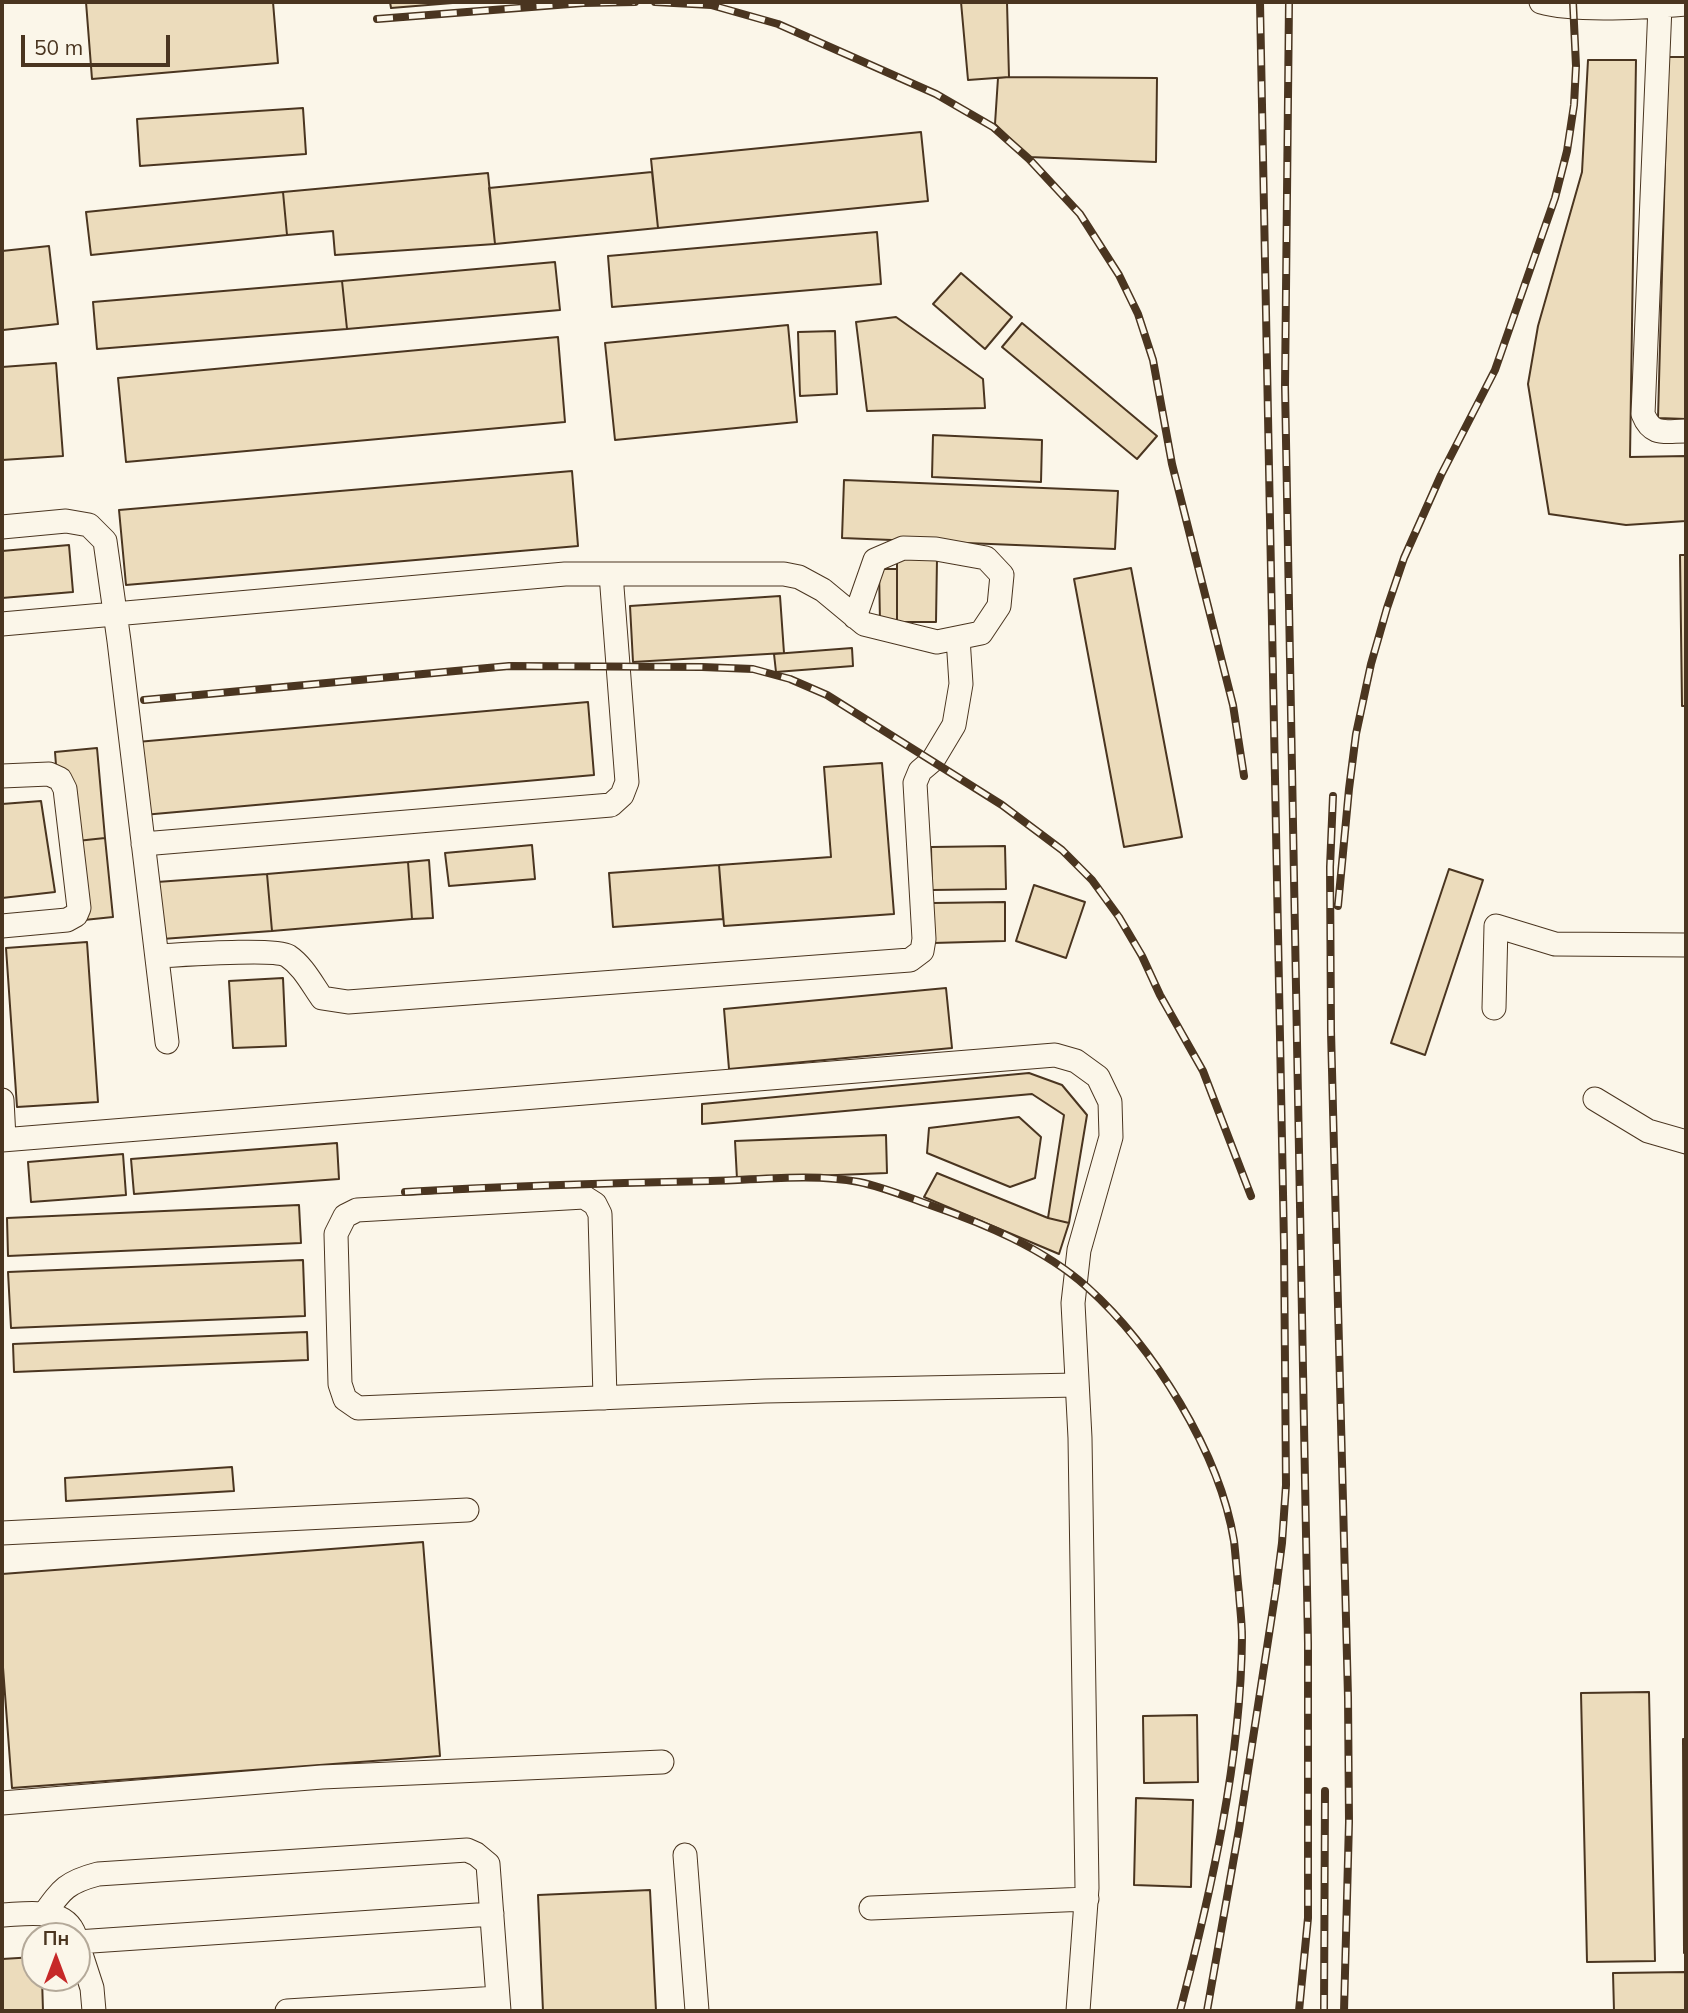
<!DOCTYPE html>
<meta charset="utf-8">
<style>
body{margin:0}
#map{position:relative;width:1688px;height:2013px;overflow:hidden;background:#fbf6e9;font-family:Mulish,sans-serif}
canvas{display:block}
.frame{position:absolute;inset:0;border:4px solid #4a3520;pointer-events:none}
.north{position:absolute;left:21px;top:1922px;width:70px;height:70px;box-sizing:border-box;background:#fbf6e9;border:2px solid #b4a999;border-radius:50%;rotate:0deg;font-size:19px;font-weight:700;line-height:28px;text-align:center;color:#4a3520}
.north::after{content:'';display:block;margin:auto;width:24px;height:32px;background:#c62828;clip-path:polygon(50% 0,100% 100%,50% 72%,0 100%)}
.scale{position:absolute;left:21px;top:35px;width:149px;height:32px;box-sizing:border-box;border:4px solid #4a3520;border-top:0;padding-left:9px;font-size:21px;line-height:24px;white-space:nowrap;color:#4a3520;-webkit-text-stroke:5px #fbf6e9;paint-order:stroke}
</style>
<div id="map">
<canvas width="1688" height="2013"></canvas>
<div class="frame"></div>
<div class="north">Пн</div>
<div class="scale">50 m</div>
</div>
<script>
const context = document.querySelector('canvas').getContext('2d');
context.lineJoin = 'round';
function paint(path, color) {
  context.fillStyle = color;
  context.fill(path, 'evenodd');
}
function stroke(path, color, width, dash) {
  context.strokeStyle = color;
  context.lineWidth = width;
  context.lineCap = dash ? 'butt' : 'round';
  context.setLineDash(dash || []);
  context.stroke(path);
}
const building = new Path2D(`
 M86 2H273L278 63 92 79Z
 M390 2H465L391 8Z
 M961 2H1007L1009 77 968 80Z
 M1668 57H1686V419L1658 418Z
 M1588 60H1636L1630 457 1686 456V521L1626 525 1549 514 1528 384 1538 326 1582 172Z
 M1009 77 1157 78 1156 162 1029 157 995 124 998 78Z
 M303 108 306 154 140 166 137 119Z
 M921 132 928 201 658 228 651 159Z
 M652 172 658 228 495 244 489 188Z
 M488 173 495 244 335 255 333 231 287 235 283 192Z
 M283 192 287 235 91 255 86 212Z
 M877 232 881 284 612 307 608 256Z
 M49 246 58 324 3 330 2 251Z
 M555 262 560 310 347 329 342 281Z
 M961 273 1012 317 985 349 933 304Z
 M342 281 347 329 97 349 93 302Z
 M896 317 983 379 985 408 867 411 856 322Z
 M1022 323 1157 436 1137 459 1002 347Z
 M788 325 797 422 615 440 605 343Z
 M835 331 837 394 800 396 798 332Z
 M558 337 565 422 126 462 118 378Z
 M56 363 63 456 2 460V367Z
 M933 435 1042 440 1041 482 932 477Z
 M572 471 578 546 126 585 119 510Z
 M844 480 1118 491 1115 549 842 538Z
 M69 545 73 592 2 598V551Z
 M1680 555H1686V706H1682Z
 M897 559H937L936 622H897Z
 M1131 568 1182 837 1124 847 1074 579Z
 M879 569H897V622H880Z
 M780 596 784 653 633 662 630 606Z
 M852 648 853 666 776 672 774 654Z
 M588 702 594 775 143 815 137 742Z
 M97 748 105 838 77 841 57 778 55 752Z
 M882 763 894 914 724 926 719 865 831 857 824 767Z
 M41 801 55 892 2 898V804Z
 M105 838 113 917 84 920 77 841Z
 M532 845 535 879 449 886 445 853Z
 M1005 846 1006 889 932 890 931 847Z
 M429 860 433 918 412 919 408 862Z
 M408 862 412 919 272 931 267 874Z
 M719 865 723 919 613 927 609 873Z
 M1449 869 1483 880 1425 1055 1391 1043Z
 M267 874 272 931 162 939 157 882Z
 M1034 885 1085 902 1066 958 1016 941Z
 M1005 902V941L933 943V903Z
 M87 942 98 1102 17 1107 6 948Z
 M283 978 286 1046 233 1048 229 981Z
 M946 988 952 1048 729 1069 724 1009Z
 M1029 1073 1062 1085 1087 1115 1069 1223 1048 1218 1064 1115 1032 1094 702 1124V1104Z
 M1019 1117 1041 1137 1035 1178 1010 1187 927 1153 929 1128Z
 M886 1135 887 1173 737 1179 735 1141Z
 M337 1143 339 1179 134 1194 131 1159Z
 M123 1154 126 1195 31 1202 28 1162Z
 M937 1173 1048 1218 1069 1223 1059 1254 924 1197Z
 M299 1205 301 1243 8 1256 7 1218Z
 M303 1260 305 1316 11 1328 8 1272Z
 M307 1332 308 1360 14 1372 13 1344Z
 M232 1467 234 1491 66 1501 65 1478Z
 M423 1542 440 1756 12 1788 2 1654V1574Z
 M1649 1692 1655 1961 1587 1962 1581 1693Z
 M1197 1715 1198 1782 1144 1783 1143 1716Z
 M1683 1739H1686V1953H1684Z
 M1136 1798 1193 1800 1191 1887 1134 1885Z
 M650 1890 656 2011H543L538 1895Z
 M35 1957V1978H42L43 2011H2V1959Z
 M1686 1972V2011H1614L1613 1973Z`);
const minor = new Path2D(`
 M1541 2C1575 12 1649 7 1686 4
 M1660 6 1643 414C1652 437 1665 431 1686 431
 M2 527 66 521 89 525 105 541 119 641 167 1042
 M2 624 565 574H784L799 577 823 590 864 624 937 642 981 633 999 606 1002 575 986 558 936 549 903 548 875 560 855 617
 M2 776 49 774 60 779 65 789 79 908 76 915 67 920 2 926
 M143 844 611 805 622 795 627 782 611 574
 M158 956C180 955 274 948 288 956 303 966 312 984 322 998L348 1002 910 960 922 951 924 939 915 783 920 771 933 760 954 725 961 684 958 638
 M1494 1008 1496 926 1555 944 1686 945
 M1595 1099 1648 1131 1686 1142
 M2 1100 4 1138
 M2 1140 1055 1055 1076 1061 1098 1077 1110 1102 1111 1137 1079 1250 1073 1303 1080 1438 1087 1888 1078 2011
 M605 1398 600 1214 595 1204 584 1197 357 1210 345 1216 336 1234 340 1384 345 1399 358 1408 765 1391 1077 1385
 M2 1533 467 1510
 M2 1803 322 1777 662 1762
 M685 1855 697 2011
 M871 1908 1087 1899
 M44 1914C62 1889 67 1882 98 1874L467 1850 476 1854 488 1864 499 2011
 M2 1915C27 1914 65 1906 75 1936
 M94 2011 92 1988 77 1942 492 1914
 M287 2011 498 1998`);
const rail = new Path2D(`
 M655 2 711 5 778 24 936 94 993 127 1029 159 1080 214 1119 275 1138 314 1153 360 1172 464 1233 705 1244 776
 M1289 2 1285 386 1308 1643V1918L1299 2011
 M377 19 583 3 635 2
 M144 700 509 666 702 667 753 669 790 679 827 695 1002 805 1062 850 1092 880 1119 917 1142 956 1160 995 1203 1071 1251 1196
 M1333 796 1330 867 1331 1031 1348 1697 1349 1822 1344 2011
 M1338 906 1349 789 1356 734 1371 664 1387 608 1404 558 1441 475 1495 370 1555 198 1567 151 1574 105 1576 66 1573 2
 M405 1192C507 1186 608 1183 710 1181 759 1180 811 1173 859 1182 883 1187 907 1197 930 1205 985 1224 1043 1248 1087 1287 1153 1346 1220 1453 1234 1541 1236 1558 1237 1576 1239 1593 1240 1608 1242 1623 1242 1637 1241 1760 1211 1892 1180 2011
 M1207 2011 1239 1829 1276 1589 1282 1543 1286 1485 1284 1244 1260 2
 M1324 2011 1325 1791`);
paint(building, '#ecdcbc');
stroke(building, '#4a3520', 2);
stroke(minor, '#4a3520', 25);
stroke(minor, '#fbf6e9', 23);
stroke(rail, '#4a3520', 8);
stroke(rail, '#fbf6e9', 5, [16]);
</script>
